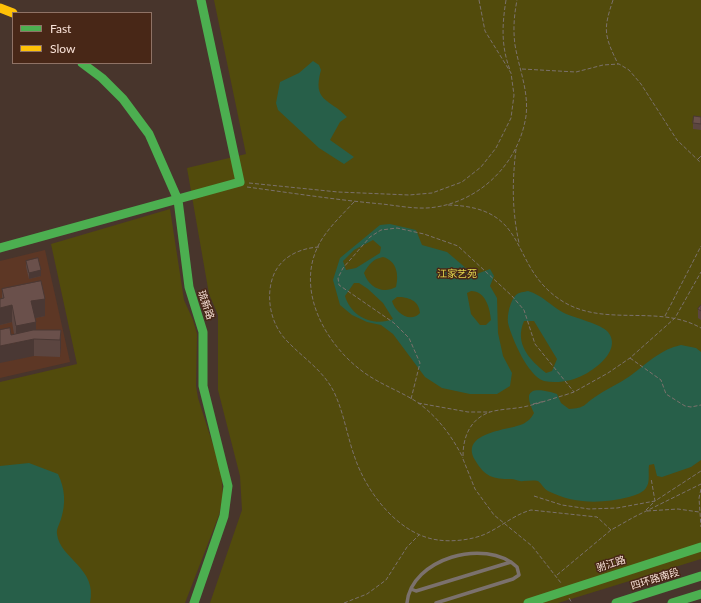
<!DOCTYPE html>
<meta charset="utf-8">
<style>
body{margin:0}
#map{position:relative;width:701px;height:603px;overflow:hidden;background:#48352c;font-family:Lato,sans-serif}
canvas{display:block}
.legend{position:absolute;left:12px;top:12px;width:140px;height:52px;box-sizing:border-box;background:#482717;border:1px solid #8f7265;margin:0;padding:5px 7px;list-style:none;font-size:12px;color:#fae3d9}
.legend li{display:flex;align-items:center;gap:8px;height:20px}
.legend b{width:20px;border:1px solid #8f7265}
</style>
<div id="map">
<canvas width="701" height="603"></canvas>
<ul class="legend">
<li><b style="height:5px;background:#4caf50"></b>Fast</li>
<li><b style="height:5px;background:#ffc107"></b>Slow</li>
</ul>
</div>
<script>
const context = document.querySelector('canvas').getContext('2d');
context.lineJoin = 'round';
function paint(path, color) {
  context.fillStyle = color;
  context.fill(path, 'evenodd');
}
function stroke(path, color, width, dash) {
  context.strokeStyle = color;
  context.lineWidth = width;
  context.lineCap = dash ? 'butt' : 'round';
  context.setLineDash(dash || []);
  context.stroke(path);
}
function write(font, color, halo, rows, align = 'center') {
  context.font = font + ' Lato,"Noto Sans SC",sans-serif';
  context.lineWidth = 3;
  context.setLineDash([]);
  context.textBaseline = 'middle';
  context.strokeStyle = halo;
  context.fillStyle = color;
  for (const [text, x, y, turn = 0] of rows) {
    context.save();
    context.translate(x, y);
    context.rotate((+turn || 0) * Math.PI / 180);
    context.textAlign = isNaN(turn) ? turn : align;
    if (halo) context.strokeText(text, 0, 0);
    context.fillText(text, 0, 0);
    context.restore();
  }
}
const built = new Path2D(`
 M45 250 70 362 0 378V261Z`);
const green = new Path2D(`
 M214 0H701V559L558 603H210L242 510 240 476 218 390V315L209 294 187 168 246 154Z
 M170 209 184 300 193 320 197 334 196 386 198 398 221 470 223 496 219 515 185 603H0V382L77 364 51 244Z`);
const water = new Path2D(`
 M313 61 319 65 321 70C312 102 329 98 347 117L340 122 330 140 354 157 344 164 319 148 278 110 276 103 280 82 299 73Z
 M390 224 416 230 422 245 447 252 474 275 490 269 494 276 490 286 497 298 498 333 503 356 512 373 510 386 497 394H470L442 388 425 377 393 334 381 325 367 322 352 315 340 305 333 280 340 258 380 225ZM373 240 381 247 380 253 356 268 346 270 343 261 354 250ZM383 257C397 261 399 275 396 287 383 294 369 288 364 273 369 264 373 259 383 257ZM354 283H359L368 289 383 303 393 319C374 327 351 317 345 296ZM471 291C486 291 490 309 491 320L486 325H480L471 314 467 293ZM397 297C408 297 419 300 420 313 410 324 395 312 392 301Z
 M528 291C542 295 551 306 564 313 575 318 601 324 608 332 624 352 588 376 571 380 562 382 553 383 544 381 528 376 512 339 508 323 507 315 510 301 516 295 519 292 524 292 528 291ZM524 321H534L557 359 552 371 546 373C530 360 514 344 524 321Z
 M681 345 696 348 701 352V460L691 467 662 477 657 476 654 464 649 465C648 471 650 481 647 486 644 493 635 495 629 497 601 504 574 504 548 491 544 489 542 484 538 481 532 480 528 481 523 481 519 482 515 479 511 479 493 479 485 477 475 460 459 432 510 430 523 424 528 421 531 419 534 413 532 409 529 402 529 398 528 385 551 392 557 394L561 403 569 409C586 408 583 405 595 397 606 389 619 384 630 376 646 364 661 349 681 345Z
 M29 463 58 474C65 489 66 503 61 519 60 523 56 529 57 534 60 559 98 568 90 603H0V466Z`);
const path = new Path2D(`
 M506 0C502 25 501 46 510 70
 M613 0C603 30 604 35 618 64
 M522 69 576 72 603 65 619 64 629 70 641 84 677 140 701 163
 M516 149C512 183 512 210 519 243
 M698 159 701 156
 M249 183 338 192 409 195 432 193 462 182 481 167 496 148 511 118 514 95 511 73 485 31 479 0
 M247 187C292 193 337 200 382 204 400 206 419 210 436 207 482 200 519 162 526 116 529 91 519 69 515 45 513 29 514 16 517 0
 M354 202C343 214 331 225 322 239 293 285 323 342 362 371 379 384 400 391 417 402 437 416 452 436 463 458
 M448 205C531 207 508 264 559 299 602 329 657 303 701 328
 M319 247C301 248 282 256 274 274 265 295 270 324 287 341 303 358 323 370 334 392 344 413 347 436 355 458 367 493 399 535 438 540 452 542 470 540 483 535 500 528 513 515 531 510L597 517 611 530
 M665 316 701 246
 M630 358 661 380 666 394 685 406 691 407 701 405
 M565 395 574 392 608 373 630 358 675 318 701 272
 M411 399 420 363 409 338 394 323 339 285 338 278 343 268 370 237 381 230 397 228 424 234 458 246 512 296 524 310 535 344 574 392
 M418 403 468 412H490
 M533 404 545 401
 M463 456C463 437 470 419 490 412 500 409 513 409 523 407 538 404 551 399 565 395
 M463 459 475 489 494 515 532 546 561 583
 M701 489 699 498 701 527
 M534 496 562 505 589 509 617 508 655 501 701 471
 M646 510 655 501 651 478
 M647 511 678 509 699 512
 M557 575 611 530 634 517 701 484
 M569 598 572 603
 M344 603 367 594 386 580 407 547 419 535`);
const lane = new Path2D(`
 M411 589 416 591 511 562
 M407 603C411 559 485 537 517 567L519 575 513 579 436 603`);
const fast = new Path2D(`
 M82 63 102 78 123 99 149 134 178 200 189 287 203 332V386L228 486 224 516 194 603
 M0 248 240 182 201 0
 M528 603 701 547
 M616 603 701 576
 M672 603 701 594`);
const slow = new Path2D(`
 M0 8 13 13`);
const wall = new Path2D(`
 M701 117V130L693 129V123Z
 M26 261 41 276 29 279 26 267Z
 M2 289 45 316 35 318 36 330H61L60 357 34 356 11 335 14 334 12 322 0 325V299H2Z
 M701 305V320L698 318V309Z`);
const shadedWall = new Path2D(`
 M41 270V276L29 279V273Z
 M45 299V316L31 319V301Z
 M12 305V322L0 325V308Z
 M36 322V339H34V356L0 363V346L16 343V326Z
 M61 330V347L60 357V340Z`);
const building = new Path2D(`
 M694 116 701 117V124L693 123Z
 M38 258 41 270 29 273 26 261Z
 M41 281 45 299 31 301 36 322 16 326 12 305 0 308V299L4 298 2 289Z
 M701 305V311L698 309Z
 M10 328 11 335 33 330H61L60 340 34 339 0 346V330Z`);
const parkNames = [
 ["江家艺苑",457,274]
];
const streetNames = [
 ["琉新路",206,305,71],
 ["驸江路",611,564,-18],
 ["四环路南段",655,579,-17]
];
paint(built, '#5d3725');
paint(green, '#524b0c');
paint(water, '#275f49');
stroke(path, '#7b716c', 1, [4, 2]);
stroke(lane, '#7b716d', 3.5);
stroke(fast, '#4caf50', 9);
stroke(slow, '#ffc107', 9);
paint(wall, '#5b4540');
paint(shadedWall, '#4a3834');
paint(building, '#6a504b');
stroke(building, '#4a3834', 1);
write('10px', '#e0d74d', '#482717', parkNames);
write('10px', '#fae3d9', '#482717', streetNames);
</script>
